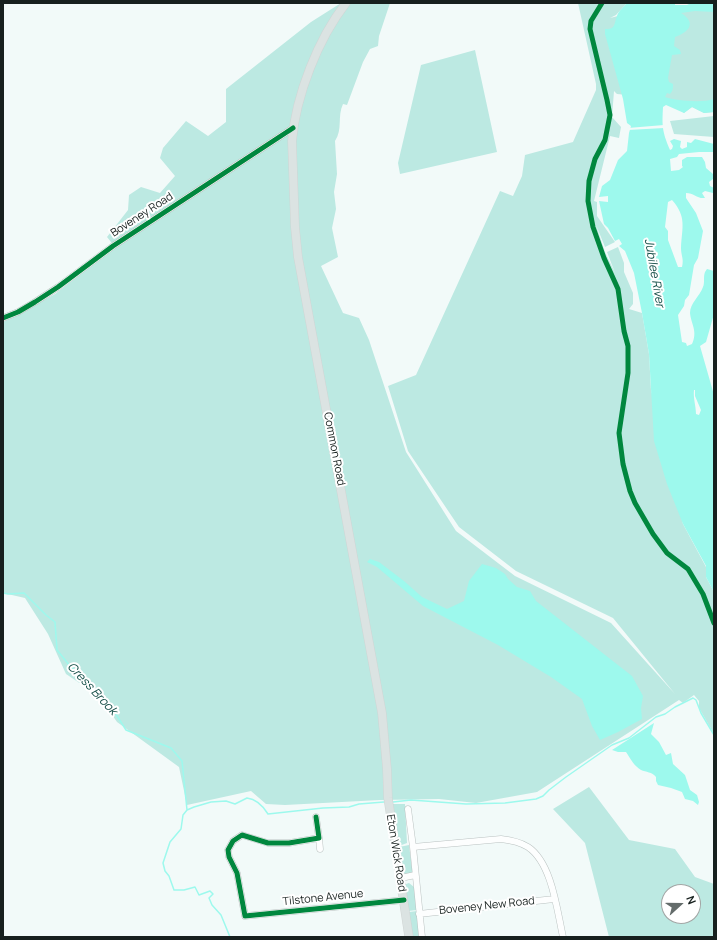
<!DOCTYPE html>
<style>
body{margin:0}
#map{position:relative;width:717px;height:940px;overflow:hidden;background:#f2faf9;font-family:Manrope,sans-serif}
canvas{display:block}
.frame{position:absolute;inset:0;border:4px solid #17201e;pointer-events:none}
.north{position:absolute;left:661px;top:884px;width:40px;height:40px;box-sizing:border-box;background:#fff;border:1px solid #a2a6a5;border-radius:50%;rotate:69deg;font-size:11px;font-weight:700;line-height:16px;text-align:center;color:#17201e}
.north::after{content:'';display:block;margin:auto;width:14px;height:18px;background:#646c6b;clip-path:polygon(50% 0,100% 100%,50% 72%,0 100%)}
</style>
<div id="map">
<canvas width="717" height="940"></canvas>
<div class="frame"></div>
<div class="north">N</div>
</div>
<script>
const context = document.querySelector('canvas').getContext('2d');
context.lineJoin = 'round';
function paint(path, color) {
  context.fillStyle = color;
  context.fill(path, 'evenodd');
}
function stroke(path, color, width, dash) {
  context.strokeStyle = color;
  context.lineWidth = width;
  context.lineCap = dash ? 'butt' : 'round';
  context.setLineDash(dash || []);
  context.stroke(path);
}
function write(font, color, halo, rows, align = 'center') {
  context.font = font + ' Manrope,sans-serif';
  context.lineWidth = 4;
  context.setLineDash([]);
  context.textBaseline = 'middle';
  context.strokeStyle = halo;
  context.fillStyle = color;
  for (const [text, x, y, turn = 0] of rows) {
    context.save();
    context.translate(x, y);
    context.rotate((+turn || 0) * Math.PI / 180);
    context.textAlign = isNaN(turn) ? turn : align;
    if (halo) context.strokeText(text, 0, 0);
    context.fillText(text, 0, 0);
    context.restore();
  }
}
const green = new Path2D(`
 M341 3H390L379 36 378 46 370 49 363 62 347 105 343 104C337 117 343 129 335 141L337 174 334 192 336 209 332 228 338 257 321 266 343 313 359 318 369 340 406 452 456 531 515 576 611 623 675 694 613 618 516 571 459 527 408 451 388 386 416 375 500 191 513 196 522 176 525 155 573 142 596 90V84L578 3H627L616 15 610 18 618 16 628 95 617 94 614 91 612 117 621 127 619 138 610 136 594 201 597 202V216L615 242 605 247 596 225 605 252 615 273 607 252 618 247 624 263V272L633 293V304L629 309 642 313 649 354 651 390 683 524 706 567V577L714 592V734L699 708V701L694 695 683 703 679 700 537 792 476 803 439 799 380 800 285 805 266 804 251 791 187 805 179 767 117 722 99 696 66 674 48 634 25 598 3 593V322L55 294 115 247 107 237 128 210 129 195 141 187 160 193 175 176 160 158 163 148 186 121 208 136 226 122V89L311 22Z
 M714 3V112L704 113 692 107 684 113 663 98 664 79 674 11Z
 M475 50 497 152 400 174 398 163 421 65Z
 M714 116V137L674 134 670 121Z
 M589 787 629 840 675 849 695 877 714 884V937H609L585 843 553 809ZM669 892H693V916H669Z
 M391 804H405L407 843 399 846Z
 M409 845 413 875 407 876 403 872 399 847Z
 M409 883 414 887 417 910 408 911 405 887 406 884Z
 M417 911 421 937H412L409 912Z`);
const water = new Path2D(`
 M627 3H675V5H687L691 3H714V12L695 11 681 13C697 23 689 32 675 37L674 46 680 50 681 54 672 55 668 78 669 82 673 84C673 88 673 91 670 94L667 93 665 97C678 101 702 103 714 99V112L704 113 692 107 684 113 666 105 663 107C662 126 662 131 670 150L672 149 673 146 670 141 674 139 681 141 680 147 682 149 687 147V142L691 143 695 139 714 144V152H699L679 154 677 157 670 159 671 171 679 170 683 167 682 166V160L687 157H702L705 162 706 168 713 174V179L709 182 710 186 714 188V195L713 193 705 191 702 193 705 198C697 199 694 193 686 193V198L696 213 703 231 698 258 694 265 689 295 685 300 684 306 678 315 682 342 686 343 687 346 692 344C698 331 691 324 690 313 690 303 700 296 703 287 705 282 703 277 705 272L707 269 714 271V314L706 342 700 346 714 395V592L706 577V566L683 524 667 484 654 441 649 354 642 313 634 273 625 251 619 246 622 244 619 239 615 241 608 228 604 224 599 201 608 202V196L599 197 602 186 610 180 618 160 627 151 629 133 631 126 627 123 623 99 605 34V29C616 30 614 23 617 16 618 11 624 7 627 3ZM672 200C687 217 682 227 681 248 681 256 684 258 682 267H678L668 240V231L665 227 668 202ZM694 390H695V396L701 410 699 415 696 414C696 406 693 398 694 390Z
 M370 559 379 562 404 581 422 597 447 609 464 601 469 581 482 564 496 568 505 574 508 579 517 587 530 591 536 601 632 676 643 696 641 708 642 719 618 732 600 740 592 726 582 699 551 677 498 645 423 606 377 567 367 562Z
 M654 723 651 734 659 742 666 755 671 753 673 764 685 775 690 790 697 795 699 802 698 805 693 801 685 799 682 792 671 788 658 785 656 781V777C652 772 646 772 641 770 634 766 630 758 626 752H618L612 750Z`);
const pier = new Path2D(`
 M664 125V128L628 130V128Z`);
const stream = new Path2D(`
 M3 593 8 594 24 593 46 615 55 622 57 650 70 666 112 708 126 730 171 748 182 761 187 810
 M393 802 411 800 466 804 505 803 536 799 543 796 549 790 566 777 612 745 629 738 656 717 665 714 675 707 693 698 696 700 701 713 714 735
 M230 937 221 915 212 905 209 898 213 894 210 891 199 895 195 887 184 890H174L169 876 165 871 163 863 170 842 181 829 183 815 187 810 194 807 211 802 226 801 235 804 247 798C256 799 263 806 268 814L323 808 349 807 359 804 384 802`);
const minor = new Path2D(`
 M3 318 18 312 35 302 58 287 113 246 293 128
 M408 809 413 847
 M316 817 319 838 289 843H268L242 835 233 841 228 850 229 857 237 873 245 916 404 900
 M319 838 320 849
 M401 878 415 875
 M419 914 554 899
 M422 937 413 847 501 839C510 840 520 842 528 847 552 863 557 910 563 937`);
const major = new Path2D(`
 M346 3C318 39 296 95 292 141L295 227 298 257 382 713 387 769 388 798 409 937`);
const cycleway = new Path2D(`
 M602 3 591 21 590 29 607 100 610 115 605 140 595 159 589 181 588 201 593 227 604 258 618 289 624 331 628 346V373L619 433 623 464 630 491 635 503 653 534 667 553 688 569 703 594 714 623
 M3 318 18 312 35 302 58 287 113 246 293 128
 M316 817 319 838 289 843H268L242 835 233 841 228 850 229 857 237 873 245 916 404 900`);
const streetNames = [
 ["Boveney Road",142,215,-33],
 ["Common Road",334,449,79],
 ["Eton Wick Road",396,853,81],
 ["Tilstone Avenue",323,898,-6],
 ["Boveney New Road",487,906,-6]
];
const waterNames = [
 ["Jubilee River",654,273,80],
 ["Cress Brook",92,689,47]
];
paint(green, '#bce9e2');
paint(water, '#9df9ed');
paint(pier, '#f2faf9');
stroke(stream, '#9df9ed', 1.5);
stroke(minor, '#bac2c1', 7);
stroke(major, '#d0d5d4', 9);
stroke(minor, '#fdfefe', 6);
stroke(major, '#dbe3e2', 8);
stroke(cycleway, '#00873e', 5);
write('11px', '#17201e', '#fff', streetNames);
write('italic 12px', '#164f48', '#fff', waterNames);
</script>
